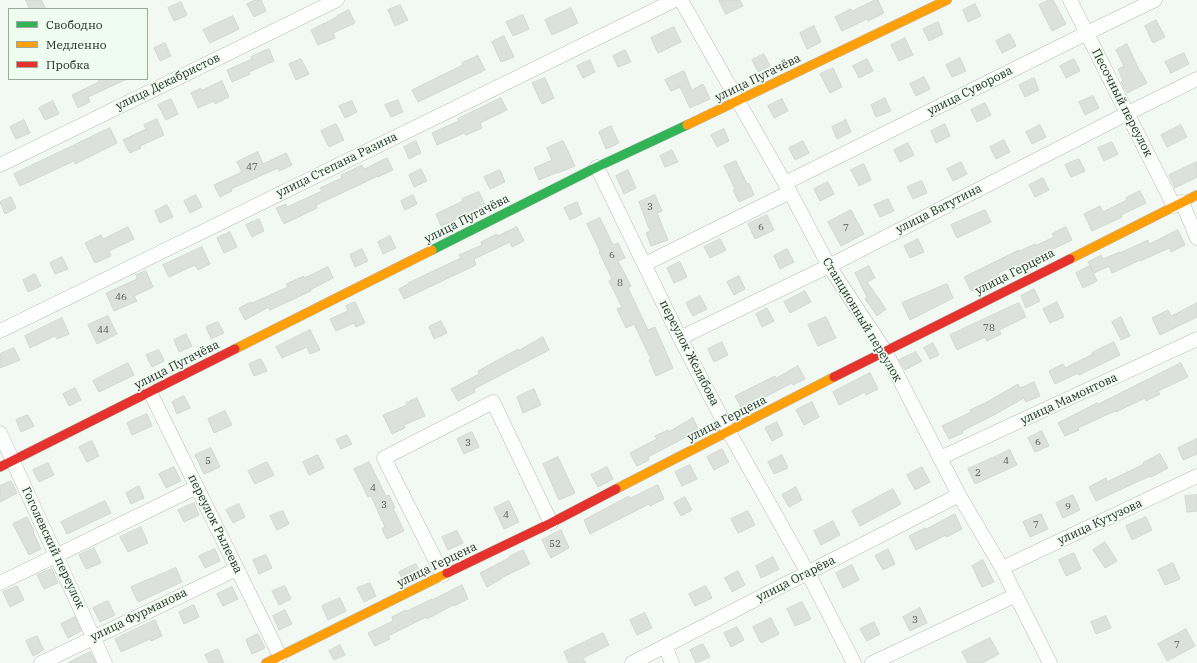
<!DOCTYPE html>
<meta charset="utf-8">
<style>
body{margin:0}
#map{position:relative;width:1197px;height:663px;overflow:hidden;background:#f2f9f3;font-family:"IBM Plex Serif",serif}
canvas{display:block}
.legend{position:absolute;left:8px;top:8px;width:140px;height:72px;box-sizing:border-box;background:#effcf0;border:1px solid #9fa8a0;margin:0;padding:5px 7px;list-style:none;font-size:12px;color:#272b27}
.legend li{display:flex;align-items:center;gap:8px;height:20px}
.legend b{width:20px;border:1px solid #9fa8a0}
</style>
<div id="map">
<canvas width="1197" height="663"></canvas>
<ul class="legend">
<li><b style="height:5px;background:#30b455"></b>Свободно</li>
<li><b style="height:5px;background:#ff9f0a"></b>Медленно</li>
<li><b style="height:5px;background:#e5322d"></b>Пробка</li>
</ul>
</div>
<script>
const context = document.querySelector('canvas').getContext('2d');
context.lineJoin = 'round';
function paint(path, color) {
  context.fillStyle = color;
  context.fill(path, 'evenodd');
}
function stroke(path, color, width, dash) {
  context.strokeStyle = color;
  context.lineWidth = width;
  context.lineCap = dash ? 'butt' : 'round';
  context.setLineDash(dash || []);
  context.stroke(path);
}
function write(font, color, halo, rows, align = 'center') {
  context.font = font + ' "IBM Plex Serif",serif';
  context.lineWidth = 3.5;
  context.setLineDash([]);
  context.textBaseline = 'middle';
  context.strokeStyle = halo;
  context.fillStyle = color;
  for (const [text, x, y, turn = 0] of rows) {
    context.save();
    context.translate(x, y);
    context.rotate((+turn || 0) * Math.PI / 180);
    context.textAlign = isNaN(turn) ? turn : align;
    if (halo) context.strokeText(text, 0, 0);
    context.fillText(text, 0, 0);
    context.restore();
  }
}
const building = new Path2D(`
 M26 0H41L46 9H30Z
 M256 0H261L266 11 254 17 247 4Z
 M719 0H740L743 6 726 14Z
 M875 0H878L884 13 868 21 867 19 842 31 835 17 851 9 852 11Z
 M1049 0H1053L1066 24 1052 31 1039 5Z
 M181 2 187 15 174 21 168 8Z
 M975 4 981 16 968 22 963 10Z
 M400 5 408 20 395 26 388 10Z
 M571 8 578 23 552 35 545 20Z
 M349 10 355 23 333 33 335 38 318 45 311 30 337 17V16Z
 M523 15 529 29 513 36 506 22Z
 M233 16 239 29 210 43 203 30Z
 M1156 20 1165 37 1153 43 1145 26Z
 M938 22 943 34 929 41 923 29Z
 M814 26 821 42 807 49 800 33Z
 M674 27 681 42 658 53 651 38Z
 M1010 34 1016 46 1002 53 996 41Z
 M504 36 514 57 501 62 492 42Z
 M905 38 913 55 899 61 891 45Z
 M165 43 171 56 160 61 154 48Z
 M1127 44 1140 72H1141L1147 83 1127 93 1121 82 1123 81 1118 69 1124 66 1116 50Z
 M269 49 274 61 249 72 250 74 232 82 227 70 252 59 251 57Z
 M625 50 631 62 618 67 613 56Z
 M1184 53 1189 64 1171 73 1165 62Z
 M764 54 770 66 758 72 752 60Z
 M478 56 485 70 418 102 412 90 463 65 462 63Z
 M960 58 966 71 952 77 946 65Z
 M301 59 309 74 296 80 289 64Z
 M867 59 873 71 859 78 853 66Z
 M1074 59 1080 71 1066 78 1060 66Z
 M590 60 595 72 583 78 577 66Z
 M833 68 842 87 830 93 820 74Z
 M684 71 692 90 703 84 710 99 690 108 680 87 671 91 665 80Z
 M924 77 930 89 916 96 910 84Z
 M545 78 554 98 542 104 532 83Z
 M1034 78 1039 90 1025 97 1019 85Z
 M98 79H127L88 97 90 102 78 108 72 95 99 82Z
 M222 81 229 97 215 104 214 101 198 108 191 93 201 88 202 90Z
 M1093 96 1099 108 1085 115 1079 102Z
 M501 98 507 110 480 123 482 128 466 135 464 133 437 145 432 133 459 121 458 119Z
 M885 98 891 111 876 117 871 105Z
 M171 99 178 114 166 120 158 105Z
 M782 99 788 111 774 118 768 106Z
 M398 100 403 112 391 117 385 105Z
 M53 101 59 114 45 120 39 108Z
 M352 101 357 112 345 118 339 106Z
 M985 103 991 115 977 122 971 110Z
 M157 119 164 135 140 146 141 148 130 153 123 140 146 129 144 125Z
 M24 120 30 133 16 139 10 127Z
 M846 120 851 132 837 139 832 127Z
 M336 124 344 140 329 147 321 131Z
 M945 124 950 136 936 143 931 131Z
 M1040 125 1046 137 1032 144 1026 132Z
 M1181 125 1187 137 1167 147 1161 135Z
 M611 126 619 143 606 149 599 132Z
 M110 128 117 143 75 164 74 161 20 186 14 174Z
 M724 129 729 141 717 147 711 135Z
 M1004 140 1010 152 996 159 990 147Z
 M416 141 421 153 409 159 404 147Z
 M563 141 575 166 558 173V172L539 180 534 168 552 160 547 148Z
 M803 141 809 153 795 160 789 148Z
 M1112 142 1118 154 1104 161 1098 148Z
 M908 143 914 155 900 162 894 150Z
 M672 150 678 162 665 167 660 156Z
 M258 152 263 164 286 153 292 165 279 171 278 168 231 189 232 191 220 197 214 185 242 172 237 162Z
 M387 158 393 170 378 177V176L316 205 317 208 284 224 276 208 286 204 287 207 322 191 320 188 342 178 341 175 362 165 364 169Z
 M1079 159 1085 171 1071 177 1065 165Z
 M736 161 747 184 749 183 754 195 739 202 733 190 735 189 724 166Z
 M961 162 967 174 953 181 947 169Z
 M1197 162V177L1175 188 1169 175Z
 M864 164 871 180 859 186 851 170Z
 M421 169 427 181 414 187 409 175Z
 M500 170 505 182 490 189 484 177Z
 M628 170 636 188 624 194 616 176Z
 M1043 178 1049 190 1035 197 1029 185Z
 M922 181 927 193 913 199 907 187Z
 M828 182 834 194 820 201 814 189Z
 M1140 191 1146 203 1121 215 1122 217 1092 231 1084 214 1100 206 1103 212 1127 200 1126 198Z
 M479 192 486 207 441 226 436 214 463 201 462 199Z
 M196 195 202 207 190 213 184 201Z
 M413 195 417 204 405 210 401 201Z
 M655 195 662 211 657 213 668 240 651 246 646 233 650 231 639 202Z
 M11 197 16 208 5 214 0 202Z
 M888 199 894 211 880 217 874 205Z
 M577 202 582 214 570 220 564 208Z
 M167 205 173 217 160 223 155 211Z
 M851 210 864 234 841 246 828 222Z
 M985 210 991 222 957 238 951 225Z
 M767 215 774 230 755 239 748 224Z
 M600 218 613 245 618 243 625 258 618 261 631 286 628 288 648 330 655 327 673 368 656 376 649 360 651 359 634 324 626 328 617 309 622 307 609 281 612 279 599 252 600 251 587 224Z
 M259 219 264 231 252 237 246 225Z
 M128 227 134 239 109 251 111 256 95 263 85 243 101 235 103 239Z
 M517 227 524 241 512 247 510 242 474 259 476 265 404 299 399 289 408 284V283L461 258 459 255 482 245 481 242 497 234V236Z
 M1066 227 1072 240 1018 266V264L998 273 1000 278 971 291 964 277 1019 250 1020 251 1035 244V246L1054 237 1052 234Z
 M1178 230 1185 245 1171 252 1169 248 1140 261V260L1112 273 1109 266 1094 273 1088 262 1101 255 1103 259 1120 252V253L1148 240 1149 244Z
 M230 232 237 247 224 253 217 238Z
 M390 236 396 248 383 254 378 242Z
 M720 239 726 250 710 258 704 247Z
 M918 239 924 252 910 258 904 246Z
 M202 247 210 264 198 270 195 265 169 277 163 265Z
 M362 249 368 261 355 267 350 255Z
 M787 249 794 262 780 269 774 256Z
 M62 257 68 269 55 274 50 263Z
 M680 262 687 277 674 283 667 268Z
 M869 266 875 278 867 282 886 309 877 316 865 299 867 297 855 273Z
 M1090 266 1097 281 1083 288 1076 273Z
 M328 267 333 278 310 290 311 291 270 310 269 307 245 320 239 308 251 302 252 303 288 287 286 284 304 276V278Z
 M146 271 153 287 134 296 137 301 114 311 106 293 137 279 136 275Z
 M35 274 41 286 28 292 23 280Z
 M739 276 745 289 734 295 727 282Z
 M947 284 953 298 910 320 902 303Z
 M1034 289 1040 301 1026 308 1021 296Z
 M805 291 811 302 790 313 784 302Z
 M700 296 707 309 693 316 686 303Z
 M355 302 365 323 356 327 354 323 336 331 330 319 348 311 346 306Z
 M1057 302 1064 317 1050 323 1043 309Z
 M1019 303 1026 317 999 330 1001 334 987 341 985 337 957 350 950 335Z
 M1197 303V317L1160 335 1152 318 1168 310 1171 316Z
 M767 308 774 321 762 327 756 314Z
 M108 316 117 334 97 344 88 325Z
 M826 317 836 338 818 346 808 325Z
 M1121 317 1130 336 1121 340 1112 322Z
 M62 318 69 334 57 339 55 336 30 348 25 336Z
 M441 321 447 333 434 339 429 327Z
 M218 322 224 333 211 339 206 327Z
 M310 330 320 350 310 354 307 347 282 358 276 347Z
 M186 334 192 346 179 352 174 340Z
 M543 337 549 350 474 389 475 392 458 401 451 389 479 374 478 371 518 349 519 350Z
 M722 342 728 355 714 362 708 349Z
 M1114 342 1120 355 1079 375 1078 373 1055 384 1049 371 1063 364 1065 368 1093 354 1092 353Z
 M933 343 939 355 930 359 924 348Z
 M14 348 20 360 0 368V354Z
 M159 350 164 361 152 367 146 355Z
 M916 352 922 361 905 370 899 360Z
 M261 359 267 371 254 376 249 364Z
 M128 363 134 375 99 392 93 381Z
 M1181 363 1188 377 1158 391 1160 394 1146 401 1145 398 1116 412 1115 411 1078 428 1079 430 1065 436 1058 423 1097 403 1098 404Z
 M798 366 805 379 793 385 792 383 742 409 735 396 775 376 776 378Z
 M870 373 878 389 866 395 865 392 839 405 833 392Z
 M1034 382 1040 396 1026 402 1024 398 992 416 962 431 963 433 949 439 942 426 971 412 970 410 987 402 1018 384 1020 388Z
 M75 388 81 400 69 406 63 394Z
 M534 389 541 405 523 413 517 397Z
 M184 396 190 408 177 414 172 402Z
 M417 398 425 416 404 425 405 428 392 434 383 415 407 405 406 403Z
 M812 402 819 417 804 425 796 410Z
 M225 411 232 425 214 433 208 419Z
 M147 414 152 426 132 435 127 423Z
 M28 415 34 426 21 432 16 420Z
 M693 418 700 432 689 438 688 436 648 457 649 460 637 466 630 453 657 439 655 436 668 430V432Z
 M777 422 783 435 772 441 765 428Z
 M1042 431 1049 446 1035 452 1028 438Z
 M472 432 479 447 464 454 457 439Z
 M347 435 352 444 341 449 336 440Z
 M1197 439V454L1183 460 1178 448Z
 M92 441 99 456 87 462 79 447Z
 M211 448 220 467 204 474 195 455Z
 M722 449 729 462 714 470 707 457Z
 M1010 450 1017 465 975 484 968 469Z
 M1160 454 1168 468 1151 477 1150 476 1096 501 1089 487 1106 478 1107 482 1144 464 1143 463Z
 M318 455 324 468 309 475 303 462Z
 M782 455 788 468 774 474 768 462Z
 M558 457 575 493 559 500 543 464Z
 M267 462 274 475 255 484 248 471Z
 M369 462 386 496 389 495 395 508H393L404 531 387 539 382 529 385 527 371 496 368 497 354 469Z
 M48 463 54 475 39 482 33 470Z
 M690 465 697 479 682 486 675 472Z
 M174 467 181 481 166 488 159 474Z
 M607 467 613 479 598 487 591 475Z
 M922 467 930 482 915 490 907 475Z
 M11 481 17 493 0 502V486Z
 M658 485 664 499 650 506 649 504 590 534 584 520 629 496 630 498Z
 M139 486 144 498 131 504 126 493Z
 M796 487 802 500 789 507 782 495Z
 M893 489 901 504 860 526 852 511Z
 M1073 495 1080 510 1063 518 1056 503Z
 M1197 495V511L1187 512 1185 496Z
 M685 497 692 510 681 516 674 503Z
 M105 501 111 513 67 534 61 522Z
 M509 501 519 522 504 529 494 508Z
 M194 503 199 515 184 522 178 510Z
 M239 504 245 517 233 523 226 510Z
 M283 511 289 524 277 530 270 516Z
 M748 511 755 525 738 533 731 519Z
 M955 514 962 529 947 537 946 535 916 550 909 536 925 528 926 529Z
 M1041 514 1048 529 1030 537 1023 522Z
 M27 517 34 531 33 532 41 549 29 555 13 524Z
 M1146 517 1152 530 1132 540 1126 526Z
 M833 521 840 535 821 545 814 531Z
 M141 527 148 543 128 552 120 537Z
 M561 530 569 548 551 558 542 540Z
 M457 531 463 543 448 550 442 537Z
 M1105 542 1117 561 1105 568 1093 550Z
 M94 548 101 563 86 569 79 555Z
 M215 549 220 561 205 568 199 556Z
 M888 549 895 564 883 570 875 556Z
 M523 550 530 564 501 578V579L487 587 480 573 509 558V557Z
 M1074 553 1081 569 1066 576 1059 560Z
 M266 555 272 568 259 574 253 560Z
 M773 557 779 569 761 578 756 566Z
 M983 560 994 582 982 587 972 566Z
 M1173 563 1180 579 1165 585 1158 570Z
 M416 564 421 574 404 582 399 572Z
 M852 565 859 580 843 588 836 573Z
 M176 568 182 582 138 602 131 587Z
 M52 569 58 583 44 589 37 575Z
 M738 571 745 585 732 592 725 578Z
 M370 583 376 596 364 602 357 588Z
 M462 585 468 599 454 606 453 605 427 619 426 617 388 636 390 639 375 646 368 633 393 621 392 617 406 610 407 611 432 599V600Z
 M17 586 24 600 10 607 3 592Z
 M285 586 291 599 279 605 272 591Z
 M706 586 712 598 695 606 689 594Z
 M232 587 238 599 223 606 217 594Z
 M340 598 346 611 328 620 322 606Z
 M108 601 115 615 100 622 93 608Z
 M802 602 811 619 795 626 787 609Z
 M194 605 199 617 184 624 179 612Z
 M920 608 927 623 910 631 903 617Z
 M285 610 292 624 279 630 273 616Z
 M645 613 652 628 637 635 630 620Z
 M1106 616 1111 628 1096 634 1091 622Z
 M75 617 81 631 68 638 61 624Z
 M771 618 779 634 761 643 753 627Z
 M155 620 162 636 151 641 150 639 121 652 115 639Z
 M874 622 880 634 867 641 860 629Z
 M737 627 744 640 731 647 724 633Z
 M1186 629 1195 646 1167 661 1158 644Z
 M603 633 609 645 583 658 586 663H569L564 652Z
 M258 634 265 648 252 654 246 640Z
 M37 636 44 650 33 656 26 641Z
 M990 638 999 654 982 663H968L962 652Z
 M703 644 710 657 696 663 690 650Z
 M340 645 345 655 334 660 329 651Z
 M218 649 224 663H209L205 655Z
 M90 652 96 663H68Z`);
const street = new Path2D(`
 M681 0 738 101 790 192 829 266 885 351 959 495 1002 568 1050 663
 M1070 0 1174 206
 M0 165 337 0
 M597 167 680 338 729 432 808 573 854 663
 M785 183 1087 33 1155 0
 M1182 202 1197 238
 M645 264 790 192
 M0 331 675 0
 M680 338 829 266 1128 113 1197 79
 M150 392 280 656
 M0 433 105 663
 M940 458 1197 339
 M1002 568 1197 476
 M443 575 384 458 493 402 551 523
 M0 583 197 487
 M665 646 672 663
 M41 663 237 569
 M632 663 959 495
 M872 663 1016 595`);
const fast = new Path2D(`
 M432 250 597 167 687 125`);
const slow = new Path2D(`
 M687 125 947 0
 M1070 259 1197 195
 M235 349 432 250
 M616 489 834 377
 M266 663 447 573`);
const jam = new Path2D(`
 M834 377 1070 259
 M0 467 235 349
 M447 573 551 523 616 489`);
const numberNames = [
 ["47",252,167],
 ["3",650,207],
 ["6",761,227],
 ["7",846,228],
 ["6",612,255],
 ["8",620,283],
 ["46",121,297],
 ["78",989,328],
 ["44",103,330],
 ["6",1038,442],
 ["3",468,443],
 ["5",208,461],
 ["4",1006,461],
 ["2",978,473],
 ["4",373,488],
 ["3",384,505],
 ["9",1068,507],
 ["4",506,515],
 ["7",1036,525],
 ["52",555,544],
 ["3",915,620],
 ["7",1177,645]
];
const streetNames = [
 ["улица Пугачёва",758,78,-26],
 ["улица Декабристов",168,82,-26],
 ["улица Суворова",970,91,-27],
 ["Песочный переулок",1122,103,63],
 ["улица Степана Разина",337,165,-26],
 ["улица Ватутина",939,209,-27],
 ["улица Пугачёва",467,219,-27],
 ["улица Герцена",1015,272,-27],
 ["Станционный переулок",862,320,59],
 ["переулок Желябова",689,353,63],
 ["улица Пугачёва",177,365,-27],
 ["улица Мамонтова",1069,399,-25],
 ["улица Герцена",727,419,-27],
 ["улица Кутузова",1100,522,-25],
 ["переулок Рылеева",215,524,64],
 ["Гоголевский переулок",53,548,65],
 ["улица Герцена",437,565,-26],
 ["улица Огарёва",796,579,-27],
 ["улица Фурманова",139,615,-26]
];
paint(building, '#dce1dc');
stroke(building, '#d2d7d3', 1);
stroke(street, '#b7bcb7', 15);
stroke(fast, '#b7bcb7', 10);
stroke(slow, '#b7bcb7', 10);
stroke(jam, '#b7bcb7', 10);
stroke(street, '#fdfefd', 14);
stroke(fast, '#30b455', 9);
stroke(slow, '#ff9f0a', 9);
stroke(jam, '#e5322d', 9);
write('10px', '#565a56', null, numberNames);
write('12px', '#272b27', '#effcf0', streetNames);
</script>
